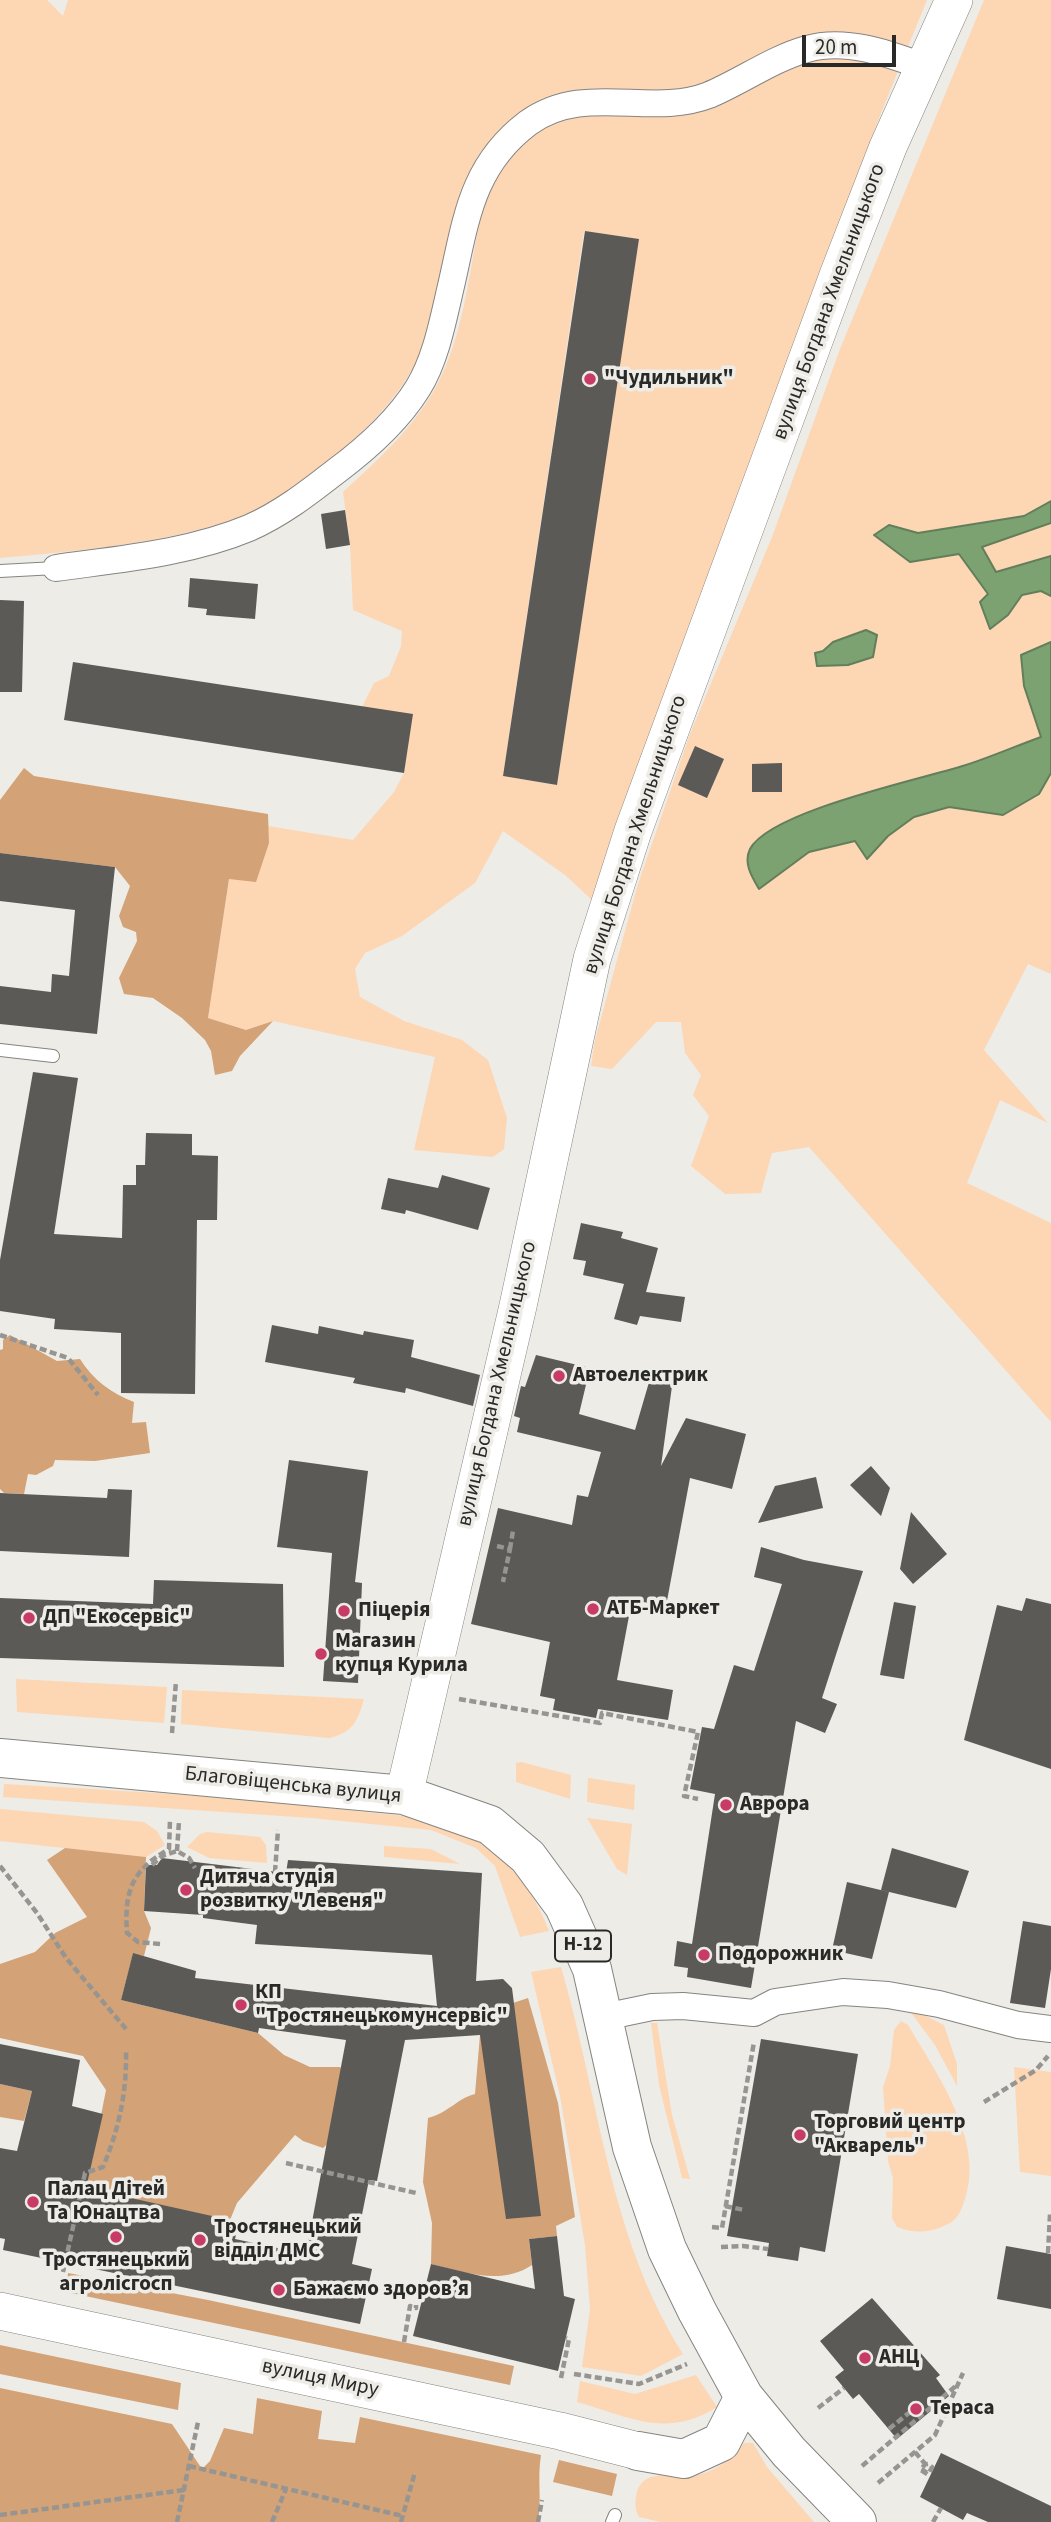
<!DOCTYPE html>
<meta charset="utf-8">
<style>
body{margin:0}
#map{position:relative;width:1051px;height:2522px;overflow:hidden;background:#edece7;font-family:"Source Sans 3",sans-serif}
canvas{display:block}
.scale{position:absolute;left:802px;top:35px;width:94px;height:32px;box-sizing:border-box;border:4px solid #292927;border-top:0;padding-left:9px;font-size:21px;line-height:24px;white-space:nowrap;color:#292927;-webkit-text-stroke:5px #edece7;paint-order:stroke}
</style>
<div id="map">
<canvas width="1051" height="2522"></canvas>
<div class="scale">20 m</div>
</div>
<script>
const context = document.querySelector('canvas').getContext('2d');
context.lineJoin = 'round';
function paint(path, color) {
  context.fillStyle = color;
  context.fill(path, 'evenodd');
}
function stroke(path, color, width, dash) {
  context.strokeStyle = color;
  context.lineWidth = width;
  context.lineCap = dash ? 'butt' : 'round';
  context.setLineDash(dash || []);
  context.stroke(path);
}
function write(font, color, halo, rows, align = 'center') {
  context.font = font + ' "Source Sans 3",sans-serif';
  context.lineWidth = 7;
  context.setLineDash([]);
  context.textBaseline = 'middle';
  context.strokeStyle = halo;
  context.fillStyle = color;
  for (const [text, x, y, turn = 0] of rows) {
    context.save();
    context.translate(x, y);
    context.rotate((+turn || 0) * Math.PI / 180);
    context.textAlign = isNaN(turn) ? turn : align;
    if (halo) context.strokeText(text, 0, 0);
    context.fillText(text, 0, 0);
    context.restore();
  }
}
const green = new Path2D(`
 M0 0H47L63 16 68 0H927L881 113 592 900 565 875 503 831 475 883 402 936 365 953 355 969 360 997 404 1021 462 1040 488 1060 507 1118 504 1149 493 1157 414 1150 435 1057 273 1021 246 1030 208 1018 229 879 269 843 268 826 353 840 394 792 404 773 362 707 374 683 389 676 401 646 402 631 353 610 350 545 343 492C379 459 417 425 439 381 463 334 469 275 479 224L459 196C448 241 444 288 430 331 415 376 382 416 346 446 329 461 312 479 293 491 217 540 90 550 0 558ZM584 231 638 239 557 785 503 776Z
 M984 0H1051V974L1028 964 984 1050 1048 1123 1000 1100 967 1183 1051 1223V1422L809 1147 772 1153 761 1193 725 1194 691 1166 709 1116 693 1095 701 1075 685 1053 681 1022H656L612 1069 591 1066 595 1040 638 884 690 734 772 537 840 349Z
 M16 1679 167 1687 164 1723 17 1712Z
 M182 1690 364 1699C358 1721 352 1733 329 1738L181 1724Z
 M521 1762 571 1775 570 1799 516 1782V1763Z
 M588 1778 635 1785 634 1810 587 1802Z
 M4 1784C121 1791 239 1796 355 1811 388 1815 425 1815 455 1829 501 1849 532 1885 549 1931L520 1937 495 1866 476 1848 431 1830 311 1818 3 1797Z
 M0 1809 144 1822 157 1831 165 1845 146 1857 0 1841Z
 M587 1818 632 1824 627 1875 617 1869Z
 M207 1832 260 1837 266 1845 267 1863 209 1858 187 1847 200 1834Z
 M384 1846 431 1849 460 1864 384 1857Z
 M561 1967C600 2100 608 2235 683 2354L641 2376 582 2367 590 2309 585 2245 560 2096 531 1972Z
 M906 2006 944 2025 957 2064V2086L935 2045Z
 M901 2021 908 2025C936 2073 985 2140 965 2199 962 2208 958 2220 948 2224 930 2233 915 2234 897 2227L892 2218 893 2178 888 2161 883 2087 890 2066 894 2030Z
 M651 2023H657L672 2115 690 2179 682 2178 659 2085Z
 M1014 2067 1051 2072V2176L1020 2172Z
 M696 2375 717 2407C666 2439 630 2417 577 2402L580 2381 635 2394Z
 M744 2443H753L767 2467 814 2522H661L639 2517C635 2510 635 2504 636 2496 642 2464 679 2480 701 2474 721 2469 731 2457 744 2443Z`);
const forest = new Path2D(`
 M24 768 34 776 268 814 269 843 256 882 229 879 208 1018 246 1030 273 1021 240 1056 232 1071 215 1075 211 1051 205 1040 182 1018 153 998 124 994 119 978 137 941 136 932 123 927 119 916 130 886 115 867 0 853V800Z
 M10 1335 57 1361 80 1359C93 1380 111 1393 134 1402L132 1423 146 1422 150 1453 95 1461 55 1460 53 1466 36 1475 28 1474 24 1494 4 1493 0 1489V1350L3 1349V1340Z
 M65 1848 146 1857 144 1911 151 1928 144 1956 133 1954 121 2000 258 2033 284 2055 310 2067H340L347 2075 337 2135 323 2148 303 2141 295 2135 237 2203 230 2220 75 2265 54 2261 75 2163 92 2161 106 2090 83 2056 0 2038V1964L35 1952 55 1933 87 1917 47 1860Z
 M528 1998 558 2103 575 2217 556 2226 557 2236 529 2239 532 2265C501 2286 464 2272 431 2264L432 2223 423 2182 428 2118C450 2112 456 2099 475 2094L480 2035 513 2003Z
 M0 2084 32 2091 24 2121 0 2117Z
 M68 2273 208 2300 514 2366 510 2385 66 2292Z
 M0 2345 181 2383 178 2410 0 2374Z
 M0 2388 172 2424 202 2469 210 2461 224 2428 253 2434 257 2398 322 2411 318 2439 355 2443 360 2417 541 2455C537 2480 542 2498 538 2522H0Z
 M559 2460 617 2474 612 2496 553 2482Z`);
const water = new Path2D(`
 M1051 501V523L982 547 996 572 1051 556V596L1041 591 1022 595 1008 615 990 629 980 602 988 594 959 554 910 562 874 535 889 525 918 533 1024 516Z
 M866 630 877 635 873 657 848 665 817 666 815 653 823 651 833 642Z
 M1051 642V773L1039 794 1003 815 949 807 914 817 888 836 867 859 855 841 809 852 759 889C752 877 743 863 750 849 770 811 922 779 966 765 991 757 1016 746 1041 737L1024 686 1021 655Z`);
const building = new Path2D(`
 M585 231 639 239 557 785 503 776Z
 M345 510 350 545 326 549 321 514Z
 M190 578 258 584 255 619 206 615 207 609 188 607Z
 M0 600 24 601 22 692H0Z
 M73 662 413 714 404 773 64 720Z
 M695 746 724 759 707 798 678 785Z
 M782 763V792H752V764Z
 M0 853 115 867 97 1034 0 1024V986L51 992 52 974 69 976 75 910 0 901Z
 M33 1072 78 1078 54 1234 122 1238 123 1185H136V1165H145L146 1133 192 1134V1155L218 1156 217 1220H197L195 1394 121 1393V1333L54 1329 55 1319 0 1311V1260Z
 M442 1175 490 1188 478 1230 406 1210 405 1214 381 1209 388 1178 438 1188Z
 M581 1223 623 1232 621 1238 658 1248 646 1292 685 1297 681 1322 640 1316 637 1325 614 1319 624 1284 583 1275 586 1261 573 1259Z
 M272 1325 318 1334 319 1326 363 1335 364 1331 414 1340 411 1357 480 1375 473 1406 406 1388 405 1393 353 1383 355 1378 265 1362Z
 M536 1355 590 1368 579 1414 635 1430 652 1372 673 1379 661 1466 686 1418 746 1434 732 1489 690 1478 666 1606 632 1600 617 1680 673 1690 668 1720 598 1709 596 1718 553 1710 555 1699 540 1696 550 1642 471 1624 498 1508 572 1525 577 1495 588 1497 601 1452 517 1432 520 1418 514 1416 521 1386 525 1387Z
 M289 1460 368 1471 355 1582 362 1583 358 1683 323 1681 332 1553 277 1547Z
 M871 1466 890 1488 881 1516 850 1485Z
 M816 1477 823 1508 758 1523 775 1486Z
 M108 1489 132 1490 129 1557 0 1551V1493L107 1498Z
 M911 1512 947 1554 913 1584 900 1569Z
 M761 1547 804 1560 863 1571 822 1698 837 1704 825 1733 796 1721 751 1988 687 1977 688 1968 674 1966 677 1941 692 1944 715 1794 690 1789 702 1727 714 1729 734 1665 754 1671 782 1584 754 1577Z
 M154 1580 283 1584 284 1667 0 1658V1598L153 1604Z
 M1026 1598 1051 1604V1769L964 1740 997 1605 1022 1611Z
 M894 1602 916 1606 904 1679 880 1675Z
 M892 1848 969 1871 956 1908 881 1890Z
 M162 1858 286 1873 288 1860 482 1873 476 1981 503 1979 512 1988 541 2216 506 2219 480 2035 405 2040 377 2181 369 2180 352 2264 372 2269 360 2324 3 2250 5 2239 0 2238V2148L17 2151 32 2091 0 2084V2044L80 2060 72 2106 103 2114 86 2188 239 2222 235 2239 306 2254 346 2040 259 2028 258 2033 121 2000 133 1953 196 1971 195 1978 437 2006 432 1955 255 1944 257 1925 203 1918V1915L144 1911 146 1865H157Z
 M847 1882 889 1892 872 1959 832 1950Z
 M1023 1921 1051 1926V1969L1045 2008 1010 2003Z
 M761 2039 858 2054 825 2252 800 2247 798 2261 767 2256 769 2243 727 2236Z
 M557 2236 564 2296 575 2299 558 2371 413 2336 431 2264 535 2289 529 2239Z
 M1006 2246 1051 2254V2309L997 2299Z
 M872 2298 940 2375 936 2378 949 2396 897 2439 859 2394 853 2399 835 2377 844 2370 820 2341Z
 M941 2453 1051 2506V2522H988L967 2513 963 2520 920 2497Z`);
const path = new Path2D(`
 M0 1335 68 1358 98 1395
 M497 1546 510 1549 503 1582
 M510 1549 513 1531
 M459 1699 600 1723 602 1713 698 1732 684 1796 698 1799
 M172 1733 176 1681
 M177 1851 179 1821
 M152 1865 162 1856 177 1851 189 1858 195 1868
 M0 1866 37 1913 66 1958 126 2029
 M275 1872 278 1830
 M160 1944 138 1942 127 1933C124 1891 132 1870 169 1849L170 1820
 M984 2102 1036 2070 1048 2056
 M286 2163 416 2193
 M725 2206 744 2210
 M712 2227 722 2228 754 2042
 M721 2247 743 2246 768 2249
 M1048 2253 1050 2214
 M63 2272 85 2173 103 2167C119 2129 127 2092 126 2050
 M404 2342 410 2306 416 2308V2305
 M574 2374 639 2384 687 2364
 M561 2378 569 2339 566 2338
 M818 2408 844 2388
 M889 2429 915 2408 920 2414
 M915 2452 926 2465 923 2471 929 2473 932 2467 928 2464H925L921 2470 930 2476
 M189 2466 403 2516
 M862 2466 957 2385
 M878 2483 935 2435 963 2373
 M0 2515 184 2490
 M177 2522 198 2422
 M272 2522 286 2489
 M401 2522 415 2472
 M538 2522 542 2500
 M933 2522 941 2508`);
const lane = new Path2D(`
 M0 571 56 568
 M0 1050 53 1056
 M612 2522 615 2515`);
const street = new Path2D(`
 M56 568C120 559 189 553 249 528 281 514 308 493 335 472 366 449 397 422 418 388 436 359 443 320 451 286 466 221 471 166 528 123 584 82 650 118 709 95 742 81 772 59 807 49 845 38 887 53 922 66
 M604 2017 652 2007 683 2006 754 2013 775 2002 843 1992 888 1995 939 2004 1018 2025 1051 2029`);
const secondary = new Path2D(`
 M404 1795 518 1306 592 959 633 831 839 273 888 147 954 0
 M0 2311 560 2431 638 2451`);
const primary = new Path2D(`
 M0 1758 404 1795 490 1825 528 1857 564 1906 592 1969 632 2147 667 2249 697 2311 744 2397 789 2452 857 2522
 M638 2451 684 2459 721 2442 744 2397`);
const markers = [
 [590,379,7,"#c93b67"],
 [559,1376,7,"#c93b67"],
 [593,1609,7,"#c93b67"],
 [344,1611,7,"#c93b67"],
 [29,1618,7,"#c93b67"],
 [321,1654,7,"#c93b67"],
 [726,1805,7,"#c93b67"],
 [186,1890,7,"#c93b67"],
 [704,1955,7,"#c93b67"],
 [241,2005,7,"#c93b67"],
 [800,2135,7,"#c93b67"],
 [33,2202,7,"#c93b67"],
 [116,2237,7,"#c93b67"],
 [200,2240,7,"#c93b67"],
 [279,2290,7,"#c93b67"],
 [865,2358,7,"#c93b67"],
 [916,2409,7,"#c93b67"]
];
const shields = [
 [583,1946,56]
];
const shieldNames = [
 ["Н-12",583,1946]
];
const streetNames = [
 ["вулиця Богдана Хмельницького",830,302,-70],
 ["вулиця Богдана Хмельницького",636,835,-72],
 ["вулиця Богдана Хмельницького",498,1384,-77],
 ["Благовіщенська вулиця",293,1786,6],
 ["вулиця Миру",320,2379,12]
];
const poiNames = [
 ["\"Чудильник\"",604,379],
 ["Автоелектрик",573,1376],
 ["АТБ-Маркет",607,1609],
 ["Піцерія",358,1611],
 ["ДП \"Екосервіс\"",43,1618],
 ["Магазин",335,1642],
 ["купця Курила",335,1666],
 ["Аврора",740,1805],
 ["Дитяча студія",200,1878],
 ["розвитку \"Левеня\"",200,1902],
 ["Подорожник",718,1955],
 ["КП",255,1993],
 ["\"Тростянецькомунсервіс\"",255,2017],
 ["Торговий центр",814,2123],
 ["\"Акварель\"",814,2147],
 ["Палац Дітей",47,2190],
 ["Та Юнацтва",47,2214],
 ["Тростянецький",214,2228],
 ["відділ ДМС",214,2252],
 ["Тростянецький",116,2261,"center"],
 ["агролісгосп",116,2285,"center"],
 ["Бажаємо здоровʼя",293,2290],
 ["АНЦ",879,2358],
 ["Тераса",930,2409]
];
paint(green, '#fdd6b4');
paint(forest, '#d3a276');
paint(water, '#7ca271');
stroke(water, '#637e5b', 2);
paint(building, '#5c5a56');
stroke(lane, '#858480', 14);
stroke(street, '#858480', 28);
stroke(secondary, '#858480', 38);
stroke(primary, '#858480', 40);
stroke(path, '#969592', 4.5, [7, 3.5]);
stroke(lane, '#fff', 12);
stroke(street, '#fff', 26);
stroke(secondary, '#fff', 37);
stroke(primary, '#fff', 38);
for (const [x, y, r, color] of markers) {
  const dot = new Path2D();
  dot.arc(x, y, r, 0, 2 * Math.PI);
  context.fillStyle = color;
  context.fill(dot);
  stroke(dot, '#edece7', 2.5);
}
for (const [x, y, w] of shields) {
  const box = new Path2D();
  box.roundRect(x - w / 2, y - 15.5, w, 31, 5);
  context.fillStyle = '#edece7';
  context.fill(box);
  stroke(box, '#292927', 2);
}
write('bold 19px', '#292927', null, shieldNames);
write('21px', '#292927', '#edece7', streetNames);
write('bold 21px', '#292927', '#edece7', poiNames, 'left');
</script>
